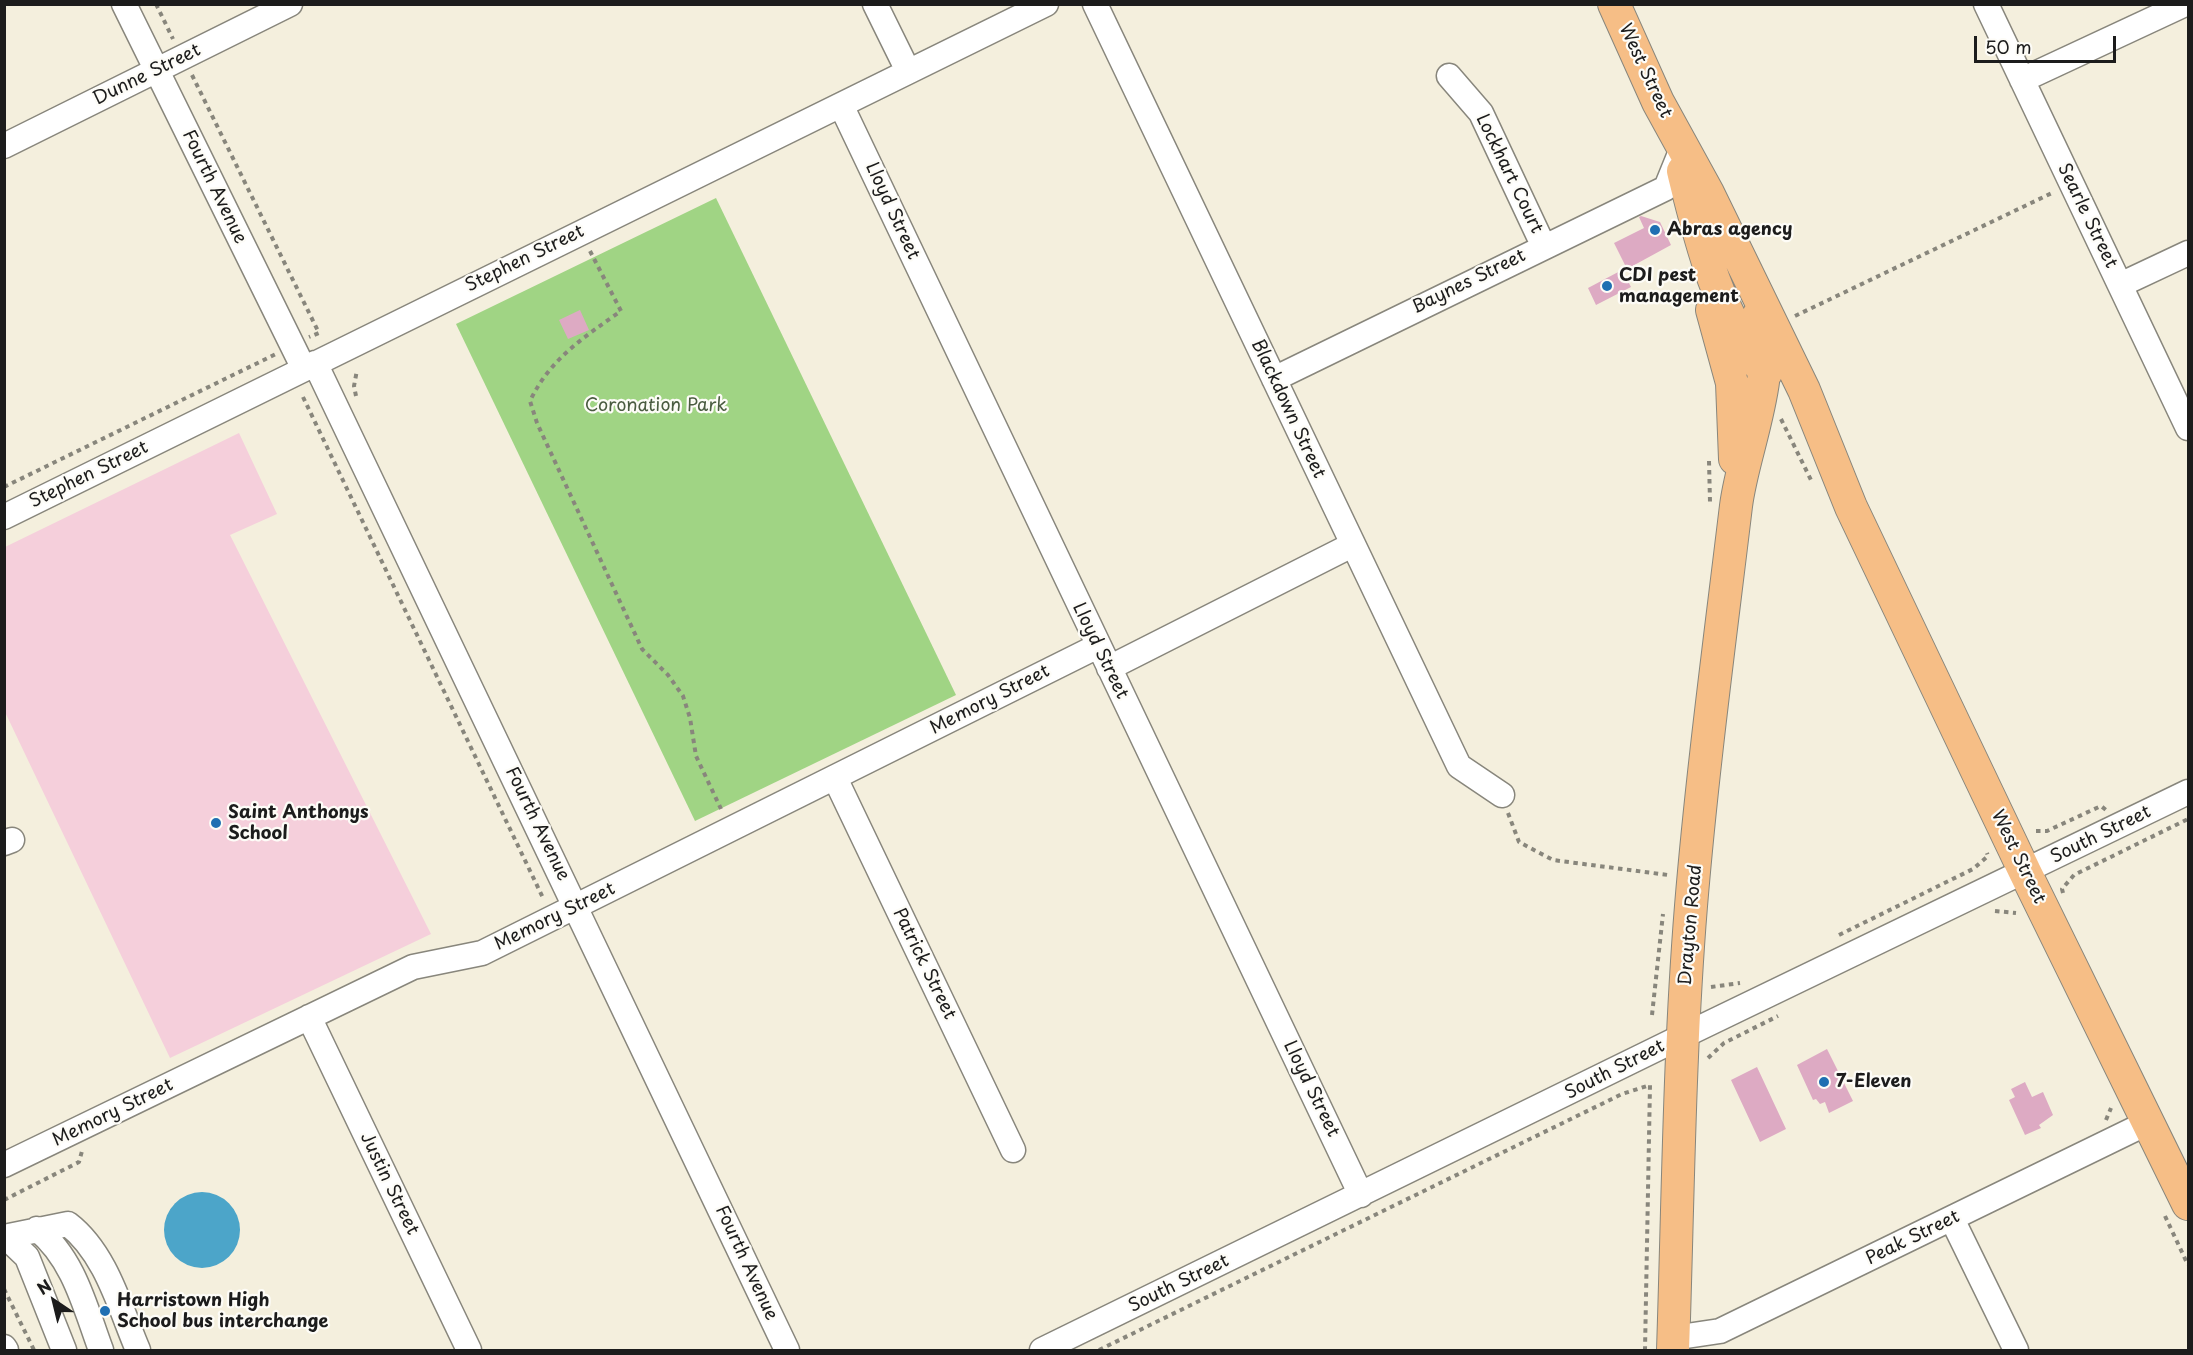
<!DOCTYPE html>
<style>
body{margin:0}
#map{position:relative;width:2193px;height:1355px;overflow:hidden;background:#f4efdd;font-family:"Playpen Sans",sans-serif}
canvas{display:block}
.frame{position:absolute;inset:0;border:6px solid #1c1c1c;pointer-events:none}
.north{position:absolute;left:24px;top:1271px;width:60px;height:60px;-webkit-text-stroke:4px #fdfcf7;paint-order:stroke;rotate:325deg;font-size:16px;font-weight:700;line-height:24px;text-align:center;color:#1c1c1c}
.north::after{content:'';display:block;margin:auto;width:21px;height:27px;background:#1c1c1c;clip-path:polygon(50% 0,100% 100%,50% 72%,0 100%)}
.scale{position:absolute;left:1974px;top:36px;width:142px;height:27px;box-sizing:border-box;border:3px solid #1c1c1c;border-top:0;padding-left:8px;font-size:18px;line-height:21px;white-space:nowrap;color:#1c1c1c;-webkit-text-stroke:4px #fdfcf7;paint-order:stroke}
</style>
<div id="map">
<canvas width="2193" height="1355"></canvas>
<div class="frame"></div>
<div class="north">N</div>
<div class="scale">50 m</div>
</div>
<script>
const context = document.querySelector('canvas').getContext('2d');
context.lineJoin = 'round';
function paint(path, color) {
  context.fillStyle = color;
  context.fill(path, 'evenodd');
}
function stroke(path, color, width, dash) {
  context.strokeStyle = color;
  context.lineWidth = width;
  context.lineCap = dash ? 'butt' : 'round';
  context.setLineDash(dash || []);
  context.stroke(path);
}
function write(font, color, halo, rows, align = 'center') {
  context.font = font + ' "Playpen Sans",sans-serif';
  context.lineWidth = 4.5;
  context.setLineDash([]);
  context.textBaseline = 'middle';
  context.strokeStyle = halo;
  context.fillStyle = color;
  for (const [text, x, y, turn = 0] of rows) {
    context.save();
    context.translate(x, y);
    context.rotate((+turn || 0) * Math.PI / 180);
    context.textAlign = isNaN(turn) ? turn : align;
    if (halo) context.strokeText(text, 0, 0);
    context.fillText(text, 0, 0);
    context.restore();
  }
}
const built = new Path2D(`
 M239 433 277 514 230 535 431 934 170 1058 5 712V547Z`);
const green = new Path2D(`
 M716 198 956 695 695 821 456 324Z`);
const water = new Path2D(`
 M164 1230a38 38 0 1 1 76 0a38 38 0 1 1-76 0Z`);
const building = new Path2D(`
 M1641 216 1660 222 1671 245 1627 269 1614 243 1644 228 1639 217Z
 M1622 270 1631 287 1596 305 1588 288Z
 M580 310 589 330 568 339 559 320Z
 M1827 1049 1853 1101 1829 1113 1825 1102 1820 1104 1816 1099 1813 1100 1797 1065Z
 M1757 1067 1786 1129 1760 1142 1731 1080Z
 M2025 1082 2032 1097 2043 1092 2053 1115 2039 1125 2041 1128 2025 1135 2009 1100 2015 1097 2011 1089Z`);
const path = new Path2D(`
 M156 4 173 39
 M192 75 319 333 309 337
 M590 251 621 311C584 337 550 359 530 401L537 423 642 649 668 675 683 696 690 718 696 756 721 809
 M1795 316 2054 192
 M356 396 354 386 357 370
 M303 397 544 900
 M1781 419 1811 480
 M1709 461 1710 502
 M4 487 276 354
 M1508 813 1519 842 1553 860 1668 875
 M2036 831H2047L2101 806 2106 810
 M2063 893 2062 889 2074 875 2188 819
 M1995 911 2016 913
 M1839 935 1973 869 1988 856 1987 853
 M1711 987 1740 983
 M1652 1015 1663 914
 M1708 1058 1724 1043 1778 1016
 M2106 1120 2111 1108
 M4 1200 79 1162 82 1151
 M2165 1216 2188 1265
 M4 1289 34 1350
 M1099 1350 1622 1094 1650 1085 1645 1350`);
const minor = new Path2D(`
 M124 4 304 369
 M875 4 908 71
 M1095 4 1459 766 1502 795
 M1986 4 2188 428
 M1449 76 1481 113 1543 245
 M2022 80 2185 4
 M841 105 1361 1195
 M4 146 290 4
 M2120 285 2188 253
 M315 363 787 1350
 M1274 379 1666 188 1679 156
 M4 517 1046 4
 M1109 668 1352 545
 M835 778 1013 1150
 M4 843 12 840
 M309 1017 469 1350
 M4 1165 413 967 482 953 1098 646
 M1952 1219 2016 1350
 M37 1229C74 1259 85 1307 101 1350
 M4 1237 68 1224C106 1253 120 1308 138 1350
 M6 1237 27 1257 64 1350
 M1673 1338 1720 1331 2149 1122
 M4 1347 6 1350
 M1042 1350 1683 1036 2188 792`);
const major = new Path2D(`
 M1614 4 1658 102 1708 193 1804 390 1851 507 2025 872 2188 1204
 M1683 171C1700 240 1718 317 1766 373
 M1712 310 1732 383 1735 459
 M1673 1350C1678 1202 1679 1054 1691 906 1702 773 1720 639 1736 506 1743 449 1780 371 1758 316`);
const markers = [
 [1655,230,6,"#1f6fb2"],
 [1607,286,6,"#1f6fb2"],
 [216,823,6,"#1f6fb2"],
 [1824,1082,6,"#1f6fb2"],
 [105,1311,6,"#1f6fb2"]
];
const streetNames = [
 ["West Street",1645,71,65],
 ["Dunne Street",147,75,-26],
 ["Lockhart Court",1509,174,64],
 ["Fourth Avenue",214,187,64],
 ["Lloyd Street",892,211,65],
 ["Searle Street",2087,216,64],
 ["Stephen Street",525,259,-26],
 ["Baynes Street",1469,282,-26],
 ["Blackdown Street",1288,409,65],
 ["Stephen Street",89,475,-26],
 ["Lloyd Street",1100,651,64],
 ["Memory Street",990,700,-27],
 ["Fourth Avenue",537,824,64],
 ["South Street",2101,835,-26],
 ["West Street",2018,857,64],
 ["Memory Street",555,917,-26],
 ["Drayton Road",1691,925,-85],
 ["Patrick Street",924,964,64],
 ["South Street",1615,1070,-27],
 ["Lloyd Street",1311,1089,64],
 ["Memory Street",113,1113,-26],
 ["Justin Street",389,1184,64],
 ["Peak Street",1913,1238,-26],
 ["Fourth Avenue",746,1263,65],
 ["South Street",1179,1284,-26]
];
const poiNames = [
 ["Abras agency",1667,230],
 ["CDI pest",1619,276],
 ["management",1619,297],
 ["Saint Anthonys",228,813],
 ["School",228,834],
 ["7-Eleven",1836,1082],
 ["Harristown High",117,1301],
 ["School bus interchange",117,1322]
];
const parkNames = [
 ["Coronation Park",656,406]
];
paint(built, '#f5cfdb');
paint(green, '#a0d484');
paint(water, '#4ca5c9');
paint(building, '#ddaac3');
stroke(minor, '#88867c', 27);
stroke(major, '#88867c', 34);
stroke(path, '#88867c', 4, [4.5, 4.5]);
stroke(minor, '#fff', 24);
stroke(major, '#f6be86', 32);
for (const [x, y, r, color] of markers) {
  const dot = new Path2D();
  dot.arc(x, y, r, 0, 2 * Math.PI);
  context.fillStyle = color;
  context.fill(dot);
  stroke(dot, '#fdfcf7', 2);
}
write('18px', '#1c1c1c', '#fdfcf7', streetNames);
write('bold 18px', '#1c1c1c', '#fdfcf7', poiNames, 'left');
write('18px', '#4a5c40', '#fdfcf7', parkNames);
</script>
